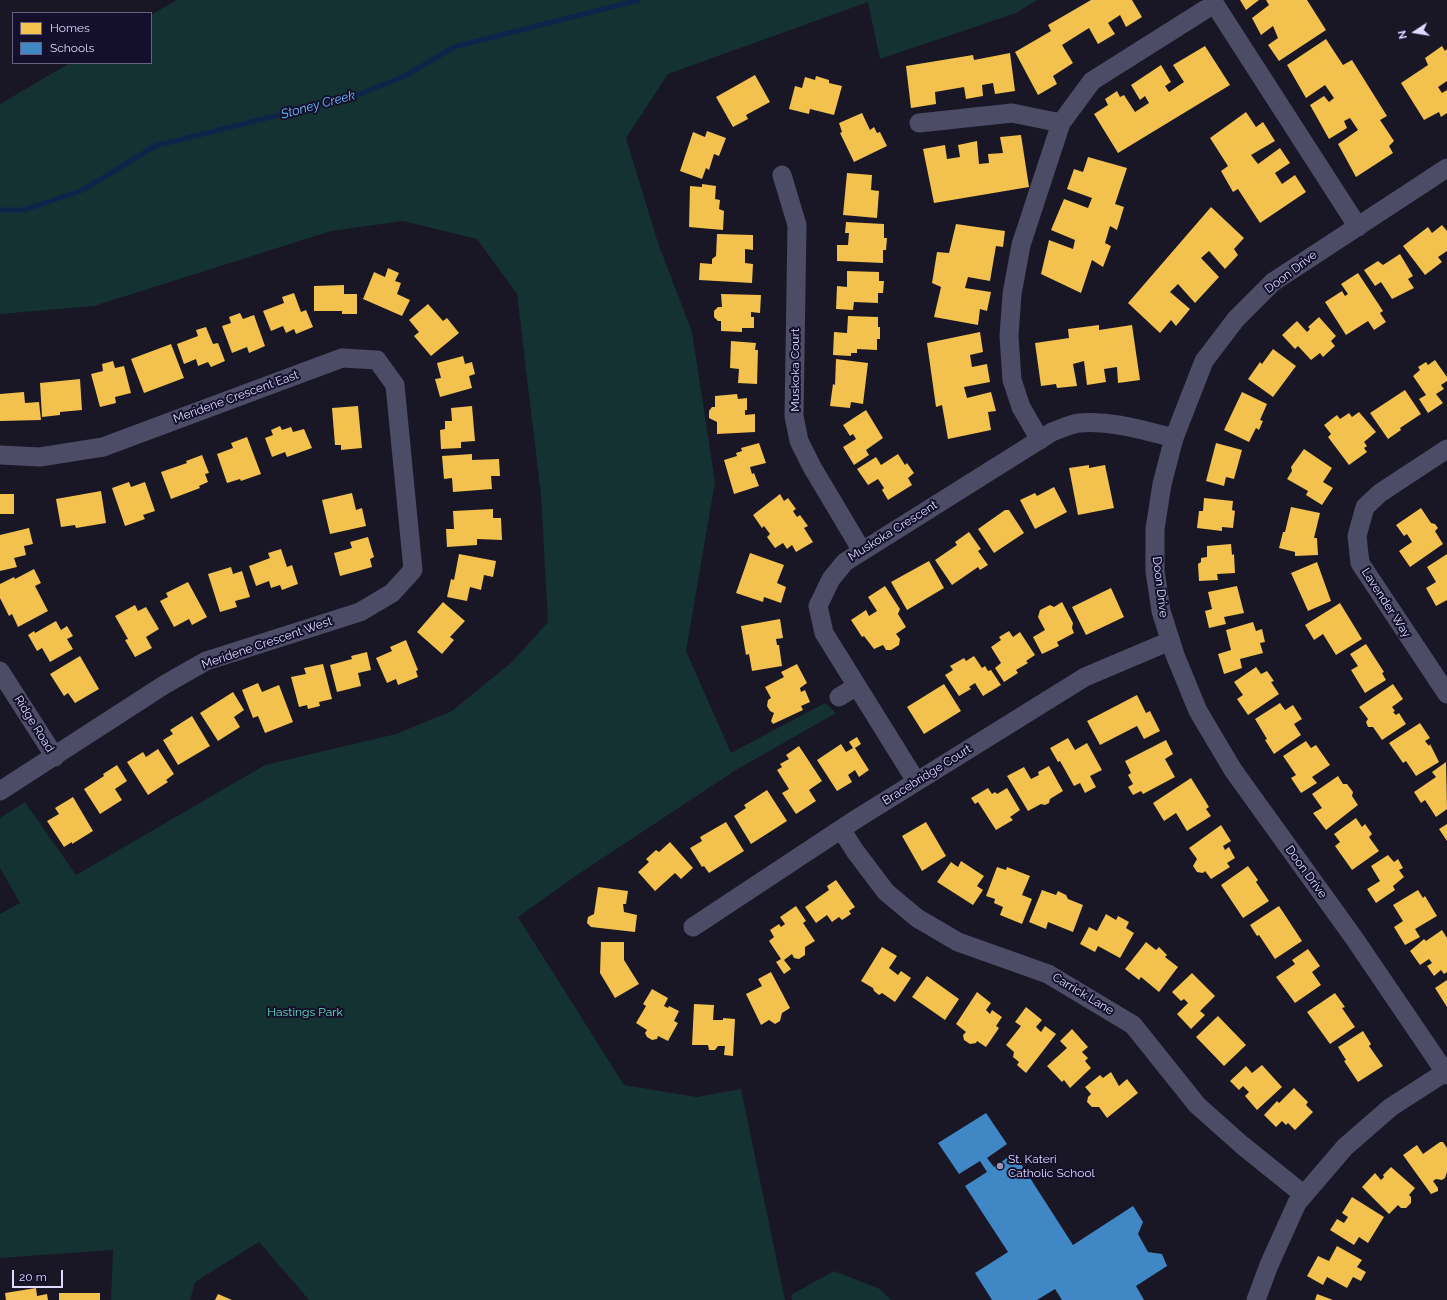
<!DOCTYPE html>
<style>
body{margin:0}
#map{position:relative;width:1447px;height:1300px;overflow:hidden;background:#191626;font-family:Raleway,sans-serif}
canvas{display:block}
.legend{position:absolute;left:12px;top:12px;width:140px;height:52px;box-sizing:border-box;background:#14102c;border:1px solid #656180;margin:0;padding:5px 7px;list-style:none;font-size:12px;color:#dedbff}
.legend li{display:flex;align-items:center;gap:8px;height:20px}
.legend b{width:20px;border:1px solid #656180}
.north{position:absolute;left:1395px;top:12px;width:40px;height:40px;-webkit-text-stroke:3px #14102c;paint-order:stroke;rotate:258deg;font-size:11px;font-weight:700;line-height:16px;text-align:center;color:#dedbff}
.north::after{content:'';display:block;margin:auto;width:14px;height:18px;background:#dedbff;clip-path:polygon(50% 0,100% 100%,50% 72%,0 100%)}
.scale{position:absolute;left:12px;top:1270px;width:51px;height:18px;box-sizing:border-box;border:2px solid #dedbff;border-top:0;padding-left:5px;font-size:12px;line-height:14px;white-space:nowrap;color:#dedbff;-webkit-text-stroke:3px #14102c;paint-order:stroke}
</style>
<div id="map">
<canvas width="1447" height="1300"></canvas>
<ul class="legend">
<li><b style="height:11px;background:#f2c14e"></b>Homes</li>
<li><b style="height:11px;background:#3f88c5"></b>Schools</li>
</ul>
<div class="north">N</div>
<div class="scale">20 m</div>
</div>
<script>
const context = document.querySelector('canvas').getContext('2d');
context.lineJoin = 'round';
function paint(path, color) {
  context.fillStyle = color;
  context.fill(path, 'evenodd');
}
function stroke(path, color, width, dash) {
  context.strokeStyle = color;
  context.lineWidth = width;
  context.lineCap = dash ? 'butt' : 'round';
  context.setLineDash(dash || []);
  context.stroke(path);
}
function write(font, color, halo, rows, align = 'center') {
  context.font = font + ' Raleway,sans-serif';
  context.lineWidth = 4;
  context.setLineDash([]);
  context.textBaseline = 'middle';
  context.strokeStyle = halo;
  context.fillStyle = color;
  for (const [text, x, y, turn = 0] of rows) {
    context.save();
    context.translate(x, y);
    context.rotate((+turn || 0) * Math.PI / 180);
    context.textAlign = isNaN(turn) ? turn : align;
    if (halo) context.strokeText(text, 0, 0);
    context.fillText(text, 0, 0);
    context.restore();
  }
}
const green = new Path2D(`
 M177 0H1037L1016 13 880 59 868 2 668 74 626 138 658 243 692 332 715 482 686 651 731 753 825 703 836 713 736 770 577 875 518 917 624 1085 697 1097 741 1089 785 1300H309L259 1242 195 1282 190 1300H111L113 1250 0 1258V914L20 903 0 868V818L25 802 76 875 265 765 396 734 452 711 513 661 548 622 541 495 517 294 477 239 403 221 331 231 94 306 0 314V104L70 63H151V15Z
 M834 1271 880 1289 891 1300H792L791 1295Z`);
const homes = new Path2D(`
 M1091 0H1132L1142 17 1126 27 1120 15 1108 23 1115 34 1098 44 1089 28 1062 45 1073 63 1053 76 1057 84 1038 95 1015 52 1051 31 1048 25Z
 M1240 0H1259L1246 10Z
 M1266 0H1307L1326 30 1279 61 1268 45 1278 38 1273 26 1261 35 1252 18 1269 5Z
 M1326 39 1343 65 1352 60 1387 116 1380 120 1394 141 1389 146 1393 153 1356 177 1338 144 1358 130 1350 118 1344 121 1347 128 1329 139 1310 105 1324 96 1329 102 1334 98 1325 85 1306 98 1287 65Z
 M1205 46 1230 85 1118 153 1094 114 1108 105 1105 99 1117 91 1120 97 1124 95 1135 112 1149 103 1145 96 1140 100 1131 85 1161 65 1171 82 1165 86 1169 92 1184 82 1173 65Z
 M1442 46 1445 51 1447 49V81L1438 87 1442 93 1447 90V113L1441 117 1439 112 1424 120 1401 83 1428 65 1425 58Z
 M1010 53 1015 91 995 94 993 83 982 85 983 96 966 99 964 87 935 92 936 104 911 108 906 66 973 55 974 60Z
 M755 75 770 102 746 115 748 119 733 127 716 97Z
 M816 76 829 80V83L842 86 834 115 810 109 809 114 789 109 795 86 802 88 805 77 815 80Z
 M1246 112 1256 127 1263 122 1275 141 1251 155 1258 164 1280 148 1290 163 1275 173 1282 184 1295 175 1306 192 1260 223 1238 189 1233 192 1221 171 1228 166 1210 138Z
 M862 113 870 130 874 127 877 133 880 132 887 146 854 162 840 133 842 132 839 123Z
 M707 131 726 138 719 156 714 154 709 170 706 168 702 179 680 171 693 132 705 137Z
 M1021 135 1029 187 934 203 923 149 945 145 947 159 960 157 958 145 977 141 979 164 989 163 988 154 1003 153 1000 137Z
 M1088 157 1127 168 1115 204 1124 207 1117 230 1110 226 1105 243 1111 246 1103 267 1092 260 1081 293 1041 274 1049 240 1073 249 1075 240 1051 230 1064 199 1088 208 1092 198 1067 189 1074 169 1083 172Z
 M847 173 872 175 871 190 879 191 877 218 843 215Z
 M702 184 716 186 715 199 720 200 719 209 724 211 723 230 689 227 690 186 702 187Z
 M1211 207 1244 238 1234 249 1238 255 1225 269 1209 251 1201 258 1219 277 1195 303 1178 284 1170 292 1190 309 1176 326 1171 320 1160 333 1128 303Z
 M846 222 884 224V238H887L886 250H883V263L837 261V245H848L849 233H845Z
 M956 224 1005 231 1003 247 996 246 990 281 968 277 965 288 991 292 987 311 980 309 978 325 934 317 941 287 932 283 937 252 949 253Z
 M1442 225 1447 231V251L1438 257 1442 262 1425 275 1403 246 1428 227 1432 233Z
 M717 234 753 235V250L745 249V263L753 264 752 283 699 280 700 263 712 264V259L716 256Z
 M1400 254 1413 276 1408 279 1414 288 1392 299 1381 282 1375 286 1364 270 1378 261 1383 265Z
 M388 268 399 273 395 281 401 283 397 294 410 300 402 316 363 299 374 272 385 277Z
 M847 271 879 272V281H884L883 293H878V303L854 302 853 310 836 309 837 286 847 287Z
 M1358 273 1383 311 1380 313 1386 322 1374 330 1368 321 1346 335 1325 302 1342 291 1345 296 1348 294 1341 284Z
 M344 285V294H357V314H342V311H314V286Z
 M294 293 301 312 306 310 313 327 296 334 294 329 286 333 283 326 271 331 263 311 284 303 282 297Z
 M721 294 761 295 760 313 751 312V317H754V328H742V332L721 331V321H718L714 317V311L718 307H722Z
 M428 304 443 321 447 318 459 333 431 356 414 336 419 332 409 320Z
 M240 313 243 319 254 315 265 346 249 353 247 347 232 353 222 326 231 323 229 317Z
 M848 316 878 317V327H880V339H877V350L857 349V353H851V356L833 355 834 332 847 333Z
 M1319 317 1336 336 1331 341 1335 346 1323 357 1320 353 1311 360 1298 346 1295 349 1282 335 1297 321 1307 332 1310 329 1308 327Z
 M1099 325V330L1132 325 1140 380 1118 383 1117 367 1104 369 1106 382 1087 385 1084 361 1073 364 1077 386 1057 388 1056 384 1041 386 1035 343 1069 338 1068 329Z
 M206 327 213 344 218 343 225 361 211 367 208 362 198 366 196 359 184 364 177 344 198 336 196 330Z
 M980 332 983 352 970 355 972 367 987 364 990 382 964 387 967 398 991 392 996 411 988 412 991 430 948 439 942 405 936 407 927 343Z
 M731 341 756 343 755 350H758L757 384 738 383 739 369 730 368Z
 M171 344 184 378 144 393 131 359Z
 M1273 349 1296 366 1273 397 1248 379 1260 362 1262 364Z
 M463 356 465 364 472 362 475 374 469 376 472 388 440 397 435 379 441 378 437 363Z
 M836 359 868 363 863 404 851 402 850 408 830 406 833 384 835 385Z
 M1435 360 1447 377V381L1441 385 1444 389 1436 394 1443 403 1428 413 1419 399 1426 395 1413 376 1420 370 1418 367 1426 362 1428 365Z
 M113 361 115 368 124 366 131 393 115 397 116 403 100 407 91 374 103 371 102 364Z
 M80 379 82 410 60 412V415L42 417 40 383Z
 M1405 390 1421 414 1400 428 1401 430 1388 439 1370 413Z
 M24 392 25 403 39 402 41 420 0 421V394Z
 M1242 392 1267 404 1260 420 1263 421 1259 430 1256 428 1249 442 1224 430Z
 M737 394 738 399 747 398V410H745V415L755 414V432L717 434V422L709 418V411L712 407H715V396Z
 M358 406 362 448 341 450V445H335L332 408Z
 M472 406 475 441 461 442V448L441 449 440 430 445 429V421H452L451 408Z
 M866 410 883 438 866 450 869 455 854 465 843 447 856 439 853 434 850 436 843 425Z
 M1359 412 1376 432 1364 442 1367 446 1364 448 1367 452 1349 465 1328 437 1331 434 1324 425 1337 415 1340 419 1349 413 1352 417Z
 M280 426 282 430 291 427 293 432 304 429 312 448 287 457 285 452 272 457 265 438 273 435 271 430Z
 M247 437 261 474 241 481 240 479 227 483 217 454 233 448 231 443Z
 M759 443 766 463 750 467 752 474 754 473 759 486 734 494 724 460 737 456 736 453 742 451 741 448Z
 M1216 443 1242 450 1234 479 1226 477 1224 486 1206 481Z
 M1304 449 1332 468 1323 482 1333 488 1322 505 1306 495 1308 491 1287 479 1292 471 1291 467Z
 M472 454V460L499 459 500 476H491L492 489 453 492 452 478 444 479 442 456Z
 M898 454 905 465 907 463 914 473 908 478 912 485 888 500 882 490 884 488 878 479 868 485 857 469 876 457 881 465Z
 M202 455 209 473 205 474 208 482 199 486 200 488 171 499 161 472 187 463 186 461Z
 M1089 465V468L1105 465 1114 508 1078 515 1069 468Z
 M129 482 131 487 145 482 155 511 143 515 145 519 125 526 112 488Z
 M1054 487 1067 512 1035 529 1020 500 1035 493 1037 496Z
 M101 491 106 523 76 528 75 525 61 527 56 499Z
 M352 493 356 510 362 508 366 526 330 534 322 500Z
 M0 494H14V514H0Z
 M780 494 784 501 788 498 796 509 793 511 797 517 800 515 808 526 804 528 813 542 796 552 792 545 787 549 783 543 775 548 767 537 770 534 764 526 762 528 753 515Z
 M1204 498 1233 501 1232 510 1235 511 1233 528 1222 527V531L1197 528 1199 511H1203Z
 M1291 507 1320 513 1314 538H1317L1318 555 1295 556V552L1279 548 1283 532H1285Z
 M1421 508 1431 523 1435 524 1438 528 1435 531 1443 544 1410 567 1399 551 1412 542 1407 534 1404 536 1396 525Z
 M493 509V518H501L502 540 477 539V545L447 547 446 529H454L453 511Z
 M1005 510H1009L1024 533 994 553 978 529Z
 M29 528 33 544 24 546 26 555 14 558 17 567 0 571V535Z
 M969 532 981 549 978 551 988 565 980 570 978 567 952 585 935 560 957 545 955 542Z
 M368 537 374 557 370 559 372 567 340 576 334 553 352 548 350 542Z
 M1231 544 1232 555 1234 554 1235 573 1217 574 1218 580 1199 581 1198 564 1201 562V558L1207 557V546Z
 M281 549 287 567 292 565 298 584 282 590 280 585 271 588 269 581 256 586 249 566 270 558 268 553Z
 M750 553 784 565 777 583 786 587 781 603 764 597 763 602 736 593Z
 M459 554 496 561 493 577 484 575 481 590 470 587 467 601 447 597 451 579 454 580Z
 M1447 554V600L1436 606 1426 588 1436 582 1427 567Z
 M929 561 944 588 907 610 891 582Z
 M1317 562 1331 601 1308 611 1291 573Z
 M231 567 233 574 242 571 250 597 235 601 237 607 220 612 208 574Z
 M34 569 41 583 35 586 48 611 18 627 12 614 9 616 0 598V584L14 577 15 579Z
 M188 582 207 617 192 625 189 619 174 627 160 601 168 597 166 593Z
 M885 586 900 609 898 614 906 627 896 634 900 639 899 645 891 650H886L883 645 874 649 864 636 862 637 851 620 866 610 869 616 877 611 868 597Z
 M1237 586 1244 613 1224 617 1226 624 1209 628 1205 611 1212 609 1208 592Z
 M1111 588 1124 617 1086 635 1072 607Z
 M443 602 465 621 450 637 454 640 442 654 417 632Z
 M1062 602 1073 623 1072 628 1074 633 1057 642 1059 646 1042 654 1033 637 1045 630 1038 617 1040 610 1050 605 1054 607Z
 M1340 603 1362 639 1336 655 1323 634 1314 640 1305 625Z
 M135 605 138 611 146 607 159 629 146 637 152 648 135 657 125 640 128 639 115 616Z
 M780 619 783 638 776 639 777 645H779L782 666 752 671 749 654 746 655 741 626Z
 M56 621 61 630 67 626 73 636 67 639 73 649 50 662 42 648 37 651 28 635 34 631 35 633Z
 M1253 622 1256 631 1262 629 1265 642 1260 643 1263 653 1240 659 1242 668 1224 674 1218 654 1231 650 1226 630Z
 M1009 631 1013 637 1020 632 1035 655 1026 661 1028 663 1016 670 1018 673 1004 682 995 668 1001 663 991 647 1001 640 999 637Z
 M406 640 418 670 416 671 418 677 398 685 396 679 387 683 376 658 392 651 390 647Z
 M1366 644 1384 672 1382 673 1386 680 1365 693 1351 670 1358 666 1350 654Z
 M367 652 371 670 358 673 361 686 337 692 330 665 352 659 351 656Z
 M80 656 99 689 75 703 68 693 64 696 50 674Z
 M974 656 982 668 985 666 988 671 991 670 1001 685 983 696 975 683 969 687 971 689 959 696 945 675 953 670 950 666 964 658 966 661Z
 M323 664 332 699 319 702 320 706 308 709 307 705 299 707 291 677 306 674 304 668Z
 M797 664 807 683 800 688 801 692 805 690 810 702 801 706 803 710 773 724 771 721 774 713 770 711 767 706 768 700 771 698 765 687 784 677 781 672Z
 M1256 667 1261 674 1267 671 1274 681 1271 682 1279 694 1248 715 1237 699 1243 695 1234 682Z
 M258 683 262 692 279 685 293 722 265 733 258 716 253 718 242 690Z
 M944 684 961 711 924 734 907 707Z
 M1393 684 1403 699 1392 707 1395 711 1393 712 1396 715 1399 713 1406 724 1382 740 1373 727H1368L1366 722 1368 719 1359 707Z
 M233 692 244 710 234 717 240 727 218 741 200 713Z
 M1137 695 1146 713 1150 711 1160 731 1144 739 1137 726 1100 745 1087 721Z
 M1280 703 1285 710 1293 705 1302 719 1294 724 1301 735 1274 754 1265 740 1267 739 1255 719Z
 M192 716 210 746 178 765 163 740 173 734 170 730Z
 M1420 723 1430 738 1425 741 1429 746 1430 744 1439 762 1416 776 1406 761 1403 763 1389 743Z
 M857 737 861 744 855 748 869 770 859 777 855 770 848 775 852 782 837 791 817 760 841 744 846 752 853 748 849 742Z
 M1068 738 1075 750 1087 743 1102 770 1090 776 1096 787 1085 793 1080 783 1074 786 1060 761 1058 762 1050 748Z
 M1166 740 1173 754 1165 759 1175 777 1143 794 1141 791 1133 795 1128 787 1133 784 1128 775 1131 773 1125 761Z
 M1306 741 1311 748 1316 745 1330 765 1312 777 1317 783 1301 793 1291 778 1296 775 1283 756Z
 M799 746 822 781 809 790 816 801 796 814 782 793 789 789 777 770 782 767 780 764 789 759 786 755Z
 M158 749 174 774 166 780 168 782 148 795 127 762 143 752 146 757Z
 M1446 762 1447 809 1436 817 1425 800 1421 803 1414 792 1436 777 1432 772Z
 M117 765 127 781 115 789 122 800 100 814 84 789 104 776 103 774Z
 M1049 766 1063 791 1050 799 1049 803 1045 805 1041 804 1028 811 1007 776 1024 767 1031 779 1039 775 1038 772Z
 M1338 776 1343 784H1347L1353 792 1352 796 1358 805 1326 830 1313 813 1322 808 1312 794Z
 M1191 778 1209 807 1206 809 1211 816 1187 831 1176 813 1164 821 1153 803Z
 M988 788 992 794 995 792 997 794 1007 788 1020 810 1010 817 1013 820 996 830 978 802 975 804 971 798Z
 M767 790 787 821 751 844 734 816 746 808 744 805Z
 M73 797 93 831 72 844V842L64 847 47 821 59 814 55 808Z
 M1356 818 1362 827 1365 824 1372 834 1369 837 1379 851 1352 870 1335 846 1340 842 1334 834Z
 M726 822 744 851 709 873 704 866 702 867 690 848 702 841 700 837Z
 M926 822 946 856 922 871 902 836Z
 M1447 824V841L1439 829Z
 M1221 825 1231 841 1223 846 1225 850 1229 847 1235 858 1227 863 1230 867 1211 879 1205 871 1203 873 1197 872 1193 866 1197 859 1189 848Z
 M670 842 693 868 681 879 675 873 655 891 638 872 649 862 646 859 656 850 659 852Z
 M1388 855 1394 862 1398 859 1403 868 1399 870 1404 877 1393 886 1395 890 1376 903 1367 889 1380 881 1371 866Z
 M961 861 984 876 977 886 983 890 973 905 937 882 951 862 958 867Z
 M1248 866 1258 880 1256 882 1269 901 1243 918 1221 885Z
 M997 867 1006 870 1007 867 1030 876 1022 895 1032 899 1022 924 1000 915 1003 907 994 903 995 899 986 896Z
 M836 880 855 907 849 911 851 914 842 920 839 917 832 922 827 915 816 923 805 907 829 890 827 886Z
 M598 887 628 891 626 904H623L624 912 637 915 635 932 591 927 587 923 588 917 594 914Z
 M1042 890 1056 895 1058 891 1066 895 1068 899 1083 905 1073 932 1048 922 1046 929 1029 922Z
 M1418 890 1423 898 1425 896 1437 916 1415 929 1420 937 1405 945 1394 927 1403 921 1393 905Z
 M796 906 806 921 803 923 815 941 805 947V955L799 959 794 958 792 954 784 960 791 969 784 974 776 962 781 959 769 941 774 937 770 930 779 924 781 927 785 924 780 917Z
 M1279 906 1302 941 1275 959 1259 935 1257 936 1250 925Z
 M1106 914 1116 920 1118 916 1129 922 1126 928 1134 933 1120 958 1098 946 1095 952 1080 944 1089 927 1097 931Z
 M1442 930 1447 938V972L1444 974 1441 970 1434 976 1427 966 1432 963 1429 959 1420 965 1410 951 1424 939 1426 941Z
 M601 942H624V960L639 984 615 998 600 973Z
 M1146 942 1156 950 1159 947 1167 955 1165 957 1178 967 1159 992 1141 977 1139 980 1125 969Z
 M882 947 897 956 889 968 898 975 901 971 911 978 895 1002 882 993 879 995 874 991 873 988 861 981Z
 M1308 949 1320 966 1312 972 1321 985 1295 1003 1276 977 1295 964 1292 960Z
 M771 972 790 1008 782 1013 780 1021 775 1024 769 1020 761 1025 746 994 762 986 758 979Z
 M1192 973 1215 996 1200 1011 1205 1015 1191 1029 1177 1014 1188 1003 1184 999 1181 1001 1172 992Z
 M927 976 959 999 945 1020 912 997Z
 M1447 980V1007L1435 988Z
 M652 989 668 998 664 1006 668 1008 669 1006 679 1011 674 1021 678 1023 668 1041 658 1036 657 1039 652 1040 647 1037 645 1033 647 1030 636 1023 646 1006 643 1004Z
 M977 992 991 1003 986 1010 990 1014 992 1010 1002 1017 996 1026 999 1028 986 1047 977 1041 976 1043 970 1044 964 1040 963 1035 966 1032 956 1024Z
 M1335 993 1345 1007 1342 1008 1355 1027 1330 1044 1307 1012Z
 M694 1004 714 1005 713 1020H723V1018L735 1019 733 1056 724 1055 725 1046H718L715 1050H709L708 1045H692Z
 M1026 1007 1042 1020 1036 1027 1041 1032 1045 1026 1056 1034 1026 1073 1017 1065 1019 1062 1013 1057 1014 1052 1006 1045 1021 1026 1015 1022Z
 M1218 1016 1246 1045 1224 1066 1196 1037Z
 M1072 1029 1088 1047 1082 1052 1088 1058 1085 1061 1091 1068 1070 1088 1064 1080 1062 1082 1047 1066 1067 1048 1060 1041Z
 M1363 1031 1371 1044 1369 1046 1383 1066 1358 1082 1344 1061 1346 1060 1338 1047Z
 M1262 1065 1282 1087 1257 1110 1245 1096 1249 1092 1243 1086 1239 1090 1230 1081 1246 1066 1252 1073Z
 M1111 1072 1119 1086 1127 1079 1138 1093 1107 1118 1099 1107H1092L1087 1102 1088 1097 1091 1094 1085 1087 1100 1075 1103 1078Z
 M1294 1088 1308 1102 1306 1105 1313 1112 1295 1130 1288 1123 1286 1125 1282 1121 1276 1127 1264 1115 1277 1101 1279 1103Z
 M1440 1142H1443L1447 1148V1172L1445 1178 1442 1180 1436 1179 1433 1181 1438 1188V1191L1431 1194 1403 1155 1417 1145 1423 1154Z
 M1391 1167 1415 1188 1409 1195 1411 1197V1203L1406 1208H1401L1398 1205 1389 1214 1362 1187 1375 1173 1381 1180 1384 1177 1383 1175Z
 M1352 1197 1384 1217 1368 1243 1359 1237 1354 1245 1330 1230 1337 1219 1344 1223 1348 1217 1342 1213Z
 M1337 1246 1362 1260 1357 1267 1366 1272 1361 1281 1353 1277 1347 1288 1327 1277 1323 1285 1307 1276 1318 1256 1329 1261Z
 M36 1288 37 1296 47 1294 48 1300H6L5 1293Z
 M59 1293H100V1300H59Z
 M218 1294 232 1300H215Z
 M1317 1294 1333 1300H1315Z`);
const schools = new Path2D(`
 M986 1113 1007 1144 987 1158 994 1167 1014 1153 1073 1245 1133 1206 1143 1222 1138 1234 1148 1252 1162 1254 1167 1266 1136 1286 1144 1300H1062L1055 1289 1037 1300H992L975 1273 1008 1252 965 1186 987 1172 980 1161 959 1174 938 1143Z`);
const stream = new Path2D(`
 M0 210H24L83 190 155 146 355 96 405 76 454 47 639 0`);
const minor = new Path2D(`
 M1212 0 1358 227
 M919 123 1012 113 1061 123
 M1447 168 1273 282 1236 319 1204 361 1174 438 1162 484 1155 529V571L1161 611 1175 655 1198 711 1233 770 1354 938 1447 1075
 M782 175 797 225 794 416 799 441 812 467 862 551
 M1040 440 1021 407 1012 380 1009 336 1012 294 1021 245 1061 123 1092 81 1214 4
 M1447 449 1380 493 1365 507 1357 536 1360 563 1447 694
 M0 455 40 457 103 447 342 358 377 360 395 385 413 570 392 593 360 612 206 661 164 685 0 791
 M0 671 55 757
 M839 697 857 686
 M916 781 824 633 818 606 831 579 845 562 1052 432C1061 429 1070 424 1079 423 1111 420 1142 430 1174 438
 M841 829 855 851 886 892 917 918 958 942 1048 974 1133 1025 1197 1105 1242 1145 1304 1195
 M693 927 858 818 1085 677 1170 641
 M1256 1300 1269 1265 1297 1203 1345 1147 1391 1107 1447 1071`);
const markers = [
 [1000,1166,4,"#9996b3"]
];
const streetNames = [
 ["Doon Drive",1291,272,-37],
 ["Muskoka Court",795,370,-90],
 ["Meridene Crescent East",236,397,-20],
 ["Muskoka Crescent",893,531,-32],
 ["Doon Drive",1160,587,83],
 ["Lavender Way",1386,603,57],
 ["Meridene Crescent West",267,643,-19],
 ["Ridge Road",34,724,58],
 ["Bracebridge Court",927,775,-32],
 ["Doon Drive",1306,872,54],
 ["Carrick Lane",1083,994,31]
];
const parkNames = [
 ["Hastings Park",305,1012]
];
const poiNames = [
 ["St. Kateri",1008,1159],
 ["Catholic School",1008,1173]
];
const waterNames = [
 ["Stoney Creek",318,105,-15]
];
paint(green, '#143231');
paint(homes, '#f2c14e');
paint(schools, '#3f88c5');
stroke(stream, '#0d254b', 5);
stroke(minor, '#4c4c66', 19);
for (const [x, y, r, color] of markers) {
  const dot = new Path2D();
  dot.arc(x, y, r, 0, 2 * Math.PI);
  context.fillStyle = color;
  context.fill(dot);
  stroke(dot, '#14102c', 1.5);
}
write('12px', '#dedbff', '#14102c', streetNames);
write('12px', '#62e4bf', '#14102c', parkNames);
write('12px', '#dedbff', '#14102c', poiNames, 'left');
write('italic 13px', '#69bfff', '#14102c', waterNames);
</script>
